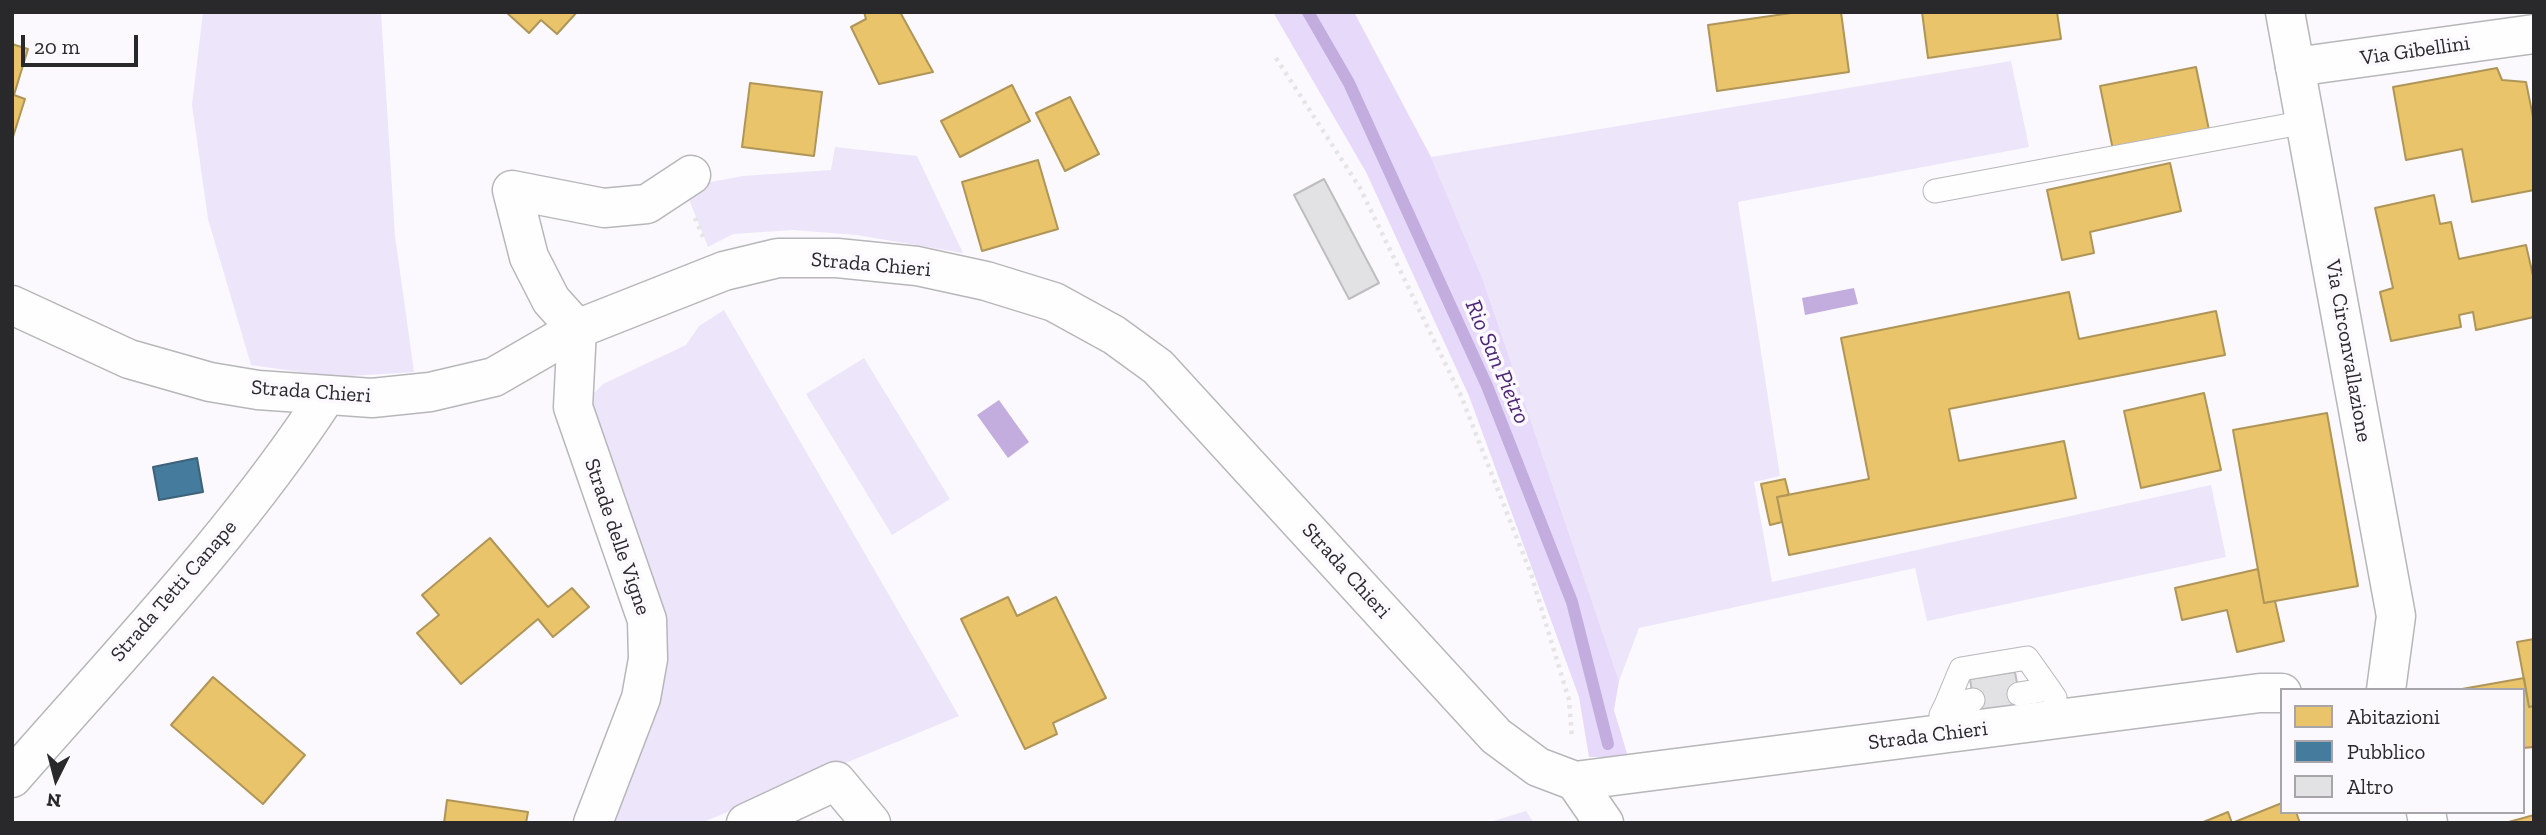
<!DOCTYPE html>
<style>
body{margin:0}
#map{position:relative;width:2546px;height:835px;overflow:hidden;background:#fbf9fd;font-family:"Zilla Slab",serif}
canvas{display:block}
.frame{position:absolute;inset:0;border:14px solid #29282a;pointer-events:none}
.legend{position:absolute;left:2280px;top:688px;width:245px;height:126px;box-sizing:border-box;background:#fbf8fe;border:2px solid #a7a5a9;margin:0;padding:9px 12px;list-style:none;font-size:21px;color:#29282a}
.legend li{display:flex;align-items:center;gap:14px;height:35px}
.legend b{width:35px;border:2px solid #a7a5a9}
.north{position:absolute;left:21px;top:744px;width:70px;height:70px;-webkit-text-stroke:5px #fbf8fe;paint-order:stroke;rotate:186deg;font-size:19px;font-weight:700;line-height:28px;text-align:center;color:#29282a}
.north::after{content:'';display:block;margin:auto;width:24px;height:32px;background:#29282a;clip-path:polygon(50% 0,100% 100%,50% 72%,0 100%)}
.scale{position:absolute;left:21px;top:35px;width:117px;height:32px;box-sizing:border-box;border:4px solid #29282a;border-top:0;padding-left:9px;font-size:21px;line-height:24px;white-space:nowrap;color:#29282a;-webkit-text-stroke:5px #fbf8fe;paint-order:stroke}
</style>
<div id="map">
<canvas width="2546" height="835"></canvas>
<div class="frame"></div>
<ul class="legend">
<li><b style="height:19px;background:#e9c46a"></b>Abitazioni</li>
<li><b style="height:19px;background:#457b9d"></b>Pubblico</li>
<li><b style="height:19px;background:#e2e1e3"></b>Altro</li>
</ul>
<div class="north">N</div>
<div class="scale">20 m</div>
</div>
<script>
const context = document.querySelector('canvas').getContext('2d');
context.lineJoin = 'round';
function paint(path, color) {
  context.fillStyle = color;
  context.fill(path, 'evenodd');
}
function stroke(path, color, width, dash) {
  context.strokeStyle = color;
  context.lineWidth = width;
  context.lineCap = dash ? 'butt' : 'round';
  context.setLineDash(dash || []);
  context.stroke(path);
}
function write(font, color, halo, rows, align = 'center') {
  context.font = font + ' "Zilla Slab",serif';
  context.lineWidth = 7;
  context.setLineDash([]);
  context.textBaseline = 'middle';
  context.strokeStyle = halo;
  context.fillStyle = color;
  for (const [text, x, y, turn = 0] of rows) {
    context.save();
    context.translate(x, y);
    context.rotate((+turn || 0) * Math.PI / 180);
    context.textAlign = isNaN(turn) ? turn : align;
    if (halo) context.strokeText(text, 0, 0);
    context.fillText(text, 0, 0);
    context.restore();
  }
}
const green = new Path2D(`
 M203 12H381L395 236 414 372 335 377 251 365 208 219 192 105Z
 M2011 61 2029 147 1738 202 1780 476 1754 482 1772 582 2211 485 2226 557 1927 621 1915 568 1639 628 1619 681 1483 280 1431 157Z
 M835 147 917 156 963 253 857 235 793 230 733 234 708 247 684 187 743 176 831 170Z
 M724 310 959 716 701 823H612L656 690 588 399 603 384 686 345 699 326Z
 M864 358 950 499 892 535 806 394Z
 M1526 811 1534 823H1487Z`);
const forest = new Path2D(`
 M1273 12H1354L1431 157 1483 280 1619 681 1614 710 1628 757H1589L1579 697 1469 396 1366 172Z`);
const water = new Path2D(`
 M1854 288 1858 304 1805 315 1802 298Z
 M999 400 1029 442 1008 458 977 415Z`);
const homes = new Path2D(`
 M506 12H577L557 34 541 20 529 33Z
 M864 12H900L933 72 879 84 851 27 866 19Z
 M1798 12H1841L1849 72 1717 91 1708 25Z
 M1922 12H2057L2061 39 1928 58Z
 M12 44 28 49 14 95 25 99 12 140Z
 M2196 67 2209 130 2113 150 2100 86Z
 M2497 68 2502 80 2526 82 2534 122V190L2472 202 2462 149 2406 160 2393 87Z
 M750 83 822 92 814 156 742 147Z
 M1012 85 1030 121 960 157 941 121Z
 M1070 97 1099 154 1065 171 1036 113Z
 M1038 160 1058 229 982 251 962 182Z
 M2170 163 2181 211 2090 232 2094 253 2062 260 2047 190Z
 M2434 195 2440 224 2451 222 2459 259 2526 245 2534 280V317L2476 330 2473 312 2459 315 2461 327 2391 341 2380 292 2393 288 2375 208Z
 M2069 292 2079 339 2216 311 2225 355 1949 409 1959 461 2064 441 2076 498 1789 555 1777 497 1869 479 1841 338Z
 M2204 393 2221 470 2141 488 2124 411Z
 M2327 413 2358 586 2264 603 2233 430Z
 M1785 479 1789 495 1777 497 1782 522 1770 525 1761 484Z
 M490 538 548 607 572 588 589 607 553 637 538 619 461 684 417 633 439 615 422 595Z
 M2258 569 2264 603 2275 601 2284 641 2237 652 2227 610 2182 620 2175 588Z
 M1008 597 1017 616 1056 597 1106 698 1053 723 1057 734 1025 749 961 619Z
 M2534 639V706L2529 707 2517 642Z
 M213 677 305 755 263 804 171 725Z
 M2524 678 2529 707 2534 706V747L2523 748V690L2462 689Z
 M447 800 528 812 526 823H444Z
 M2282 803V812H2296L2300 823H2201L2228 812 2232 823Z
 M2534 815V823H2505Z`);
const public = new Path2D(`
 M197 458 203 492 159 500 153 467Z`);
const stream = new Path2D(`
 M1308 12 1349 83 1487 386 1572 602 1608 744`);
const building = new Path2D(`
 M1324 179 1379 283 1349 299 1294 195Z
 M2015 672 2022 710 1976 718 1970 679Z`);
const path = new Path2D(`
 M1276 58 1360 188 1461 396 1531 574 1569 700 1572 738
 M695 218 704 239`);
const lane = new Path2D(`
 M1935 191 2306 122
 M2019 694 2049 689 2055 698
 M1946 705 1961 669 2027 658 2049 689
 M1941 715 1946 705 1973 700`);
const street = new Path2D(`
 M2295 67 2534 34
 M12 778C120 654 236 534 326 396
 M1575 781 1604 823
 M593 823 641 698 648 659 647 620 573 407 577 329 551 300 529 257 512 190 604 208 647 204 691 175
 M746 823 836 781 871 823`);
const secondary = new Path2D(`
 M2285 12 2396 616 2386 690
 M12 305 129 359 210 382 258 390 372 398 430 392 494 377 577 329 724 271 778 258H837L917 266 986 281 1054 302 1114 335 1158 367 1496 736 1538 767 1575 781 2260 693H2282
 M2426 812 2428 823`);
const streetNames = [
 ["Via Gibellini",2415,51,-8],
 ["Strada Chieri",871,265,5],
 ["Via Circonvallazione",2348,351,80],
 ["Strada Chieri",311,392,4],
 ["Strade delle Vigne",617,537,71],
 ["Strada Chieri",1346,571,48],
 ["Strada Tetti Canape",174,591,-49],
 ["Strada Chieri",1928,736,-7]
];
const waterNames = [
 ["Rio San Pietro",1497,362,67]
];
paint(green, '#ede5fa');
paint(forest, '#e7d9fa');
paint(water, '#c2adde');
paint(homes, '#e9c46a');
stroke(homes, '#af9557', 2);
paint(public, '#457b9d');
stroke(public, '#3d627a', 2);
stroke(stream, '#c2adde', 12);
paint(building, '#e2e1e3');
stroke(building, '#bebec0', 2);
stroke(lane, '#b7b6b9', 25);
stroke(street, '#b7b6b9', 41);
stroke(secondary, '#b7b6b9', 41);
stroke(path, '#e5e5e5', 4.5, [3.5, 5]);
stroke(lane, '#fefeff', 23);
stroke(street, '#fefeff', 38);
stroke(secondary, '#fefeff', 38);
write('21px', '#29282a', '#fbf8fe', streetNames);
write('italic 23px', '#4d2676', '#fbf8fe', waterNames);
</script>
